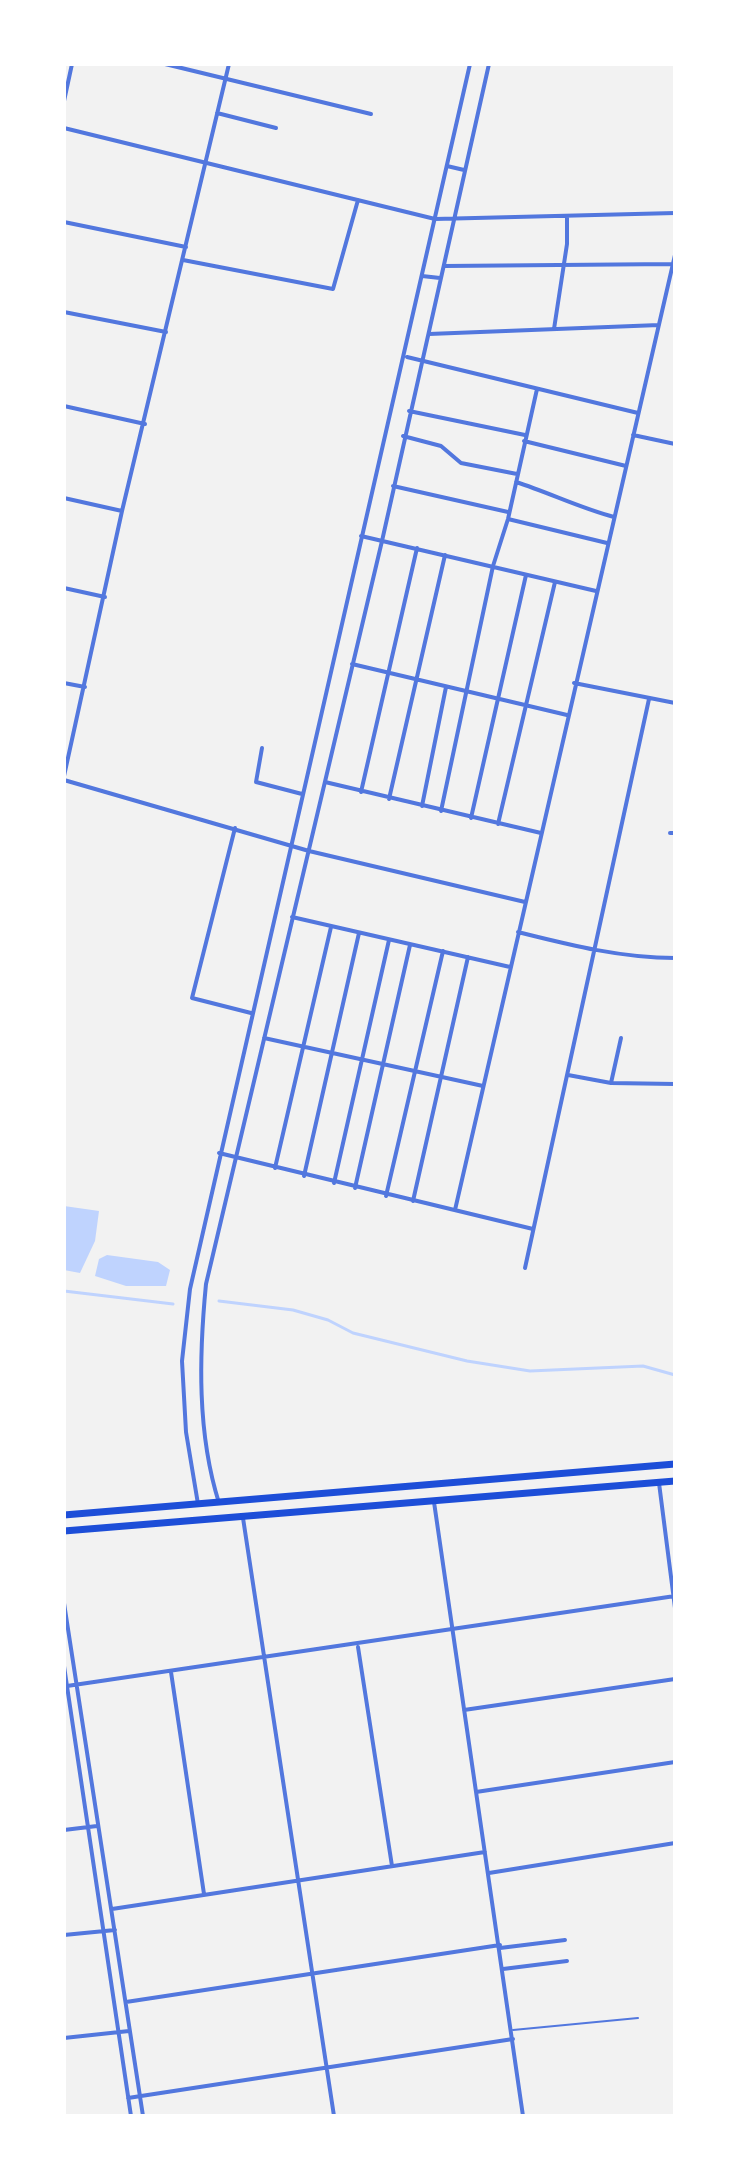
<!DOCTYPE html>
<style>
body{margin:0}
#map{position:relative;width:739px;height:2180px;overflow:hidden;background:#f2f2f2;font-family:"Golos Text",sans-serif}
canvas{display:block}
.frame{position:absolute;inset:0;border:66px solid #fff;pointer-events:none}
</style>
<div id="map">
<canvas width="739" height="2180"></canvas>
<div class="frame"></div>
</div>
<script>
const context = document.querySelector('canvas').getContext('2d');
context.lineJoin = 'round';
function paint(path, color) {
  context.fillStyle = color;
  context.fill(path, 'evenodd');
}
function stroke(path, color, width, dash) {
  context.strokeStyle = color;
  context.lineWidth = width;
  context.lineCap = dash ? 'butt' : 'round';
  context.setLineDash(dash || []);
  context.stroke(path);
}
const water = new Path2D(`
 M64 1206 99 1211 95 1241 80 1273 64 1270Z
 M107 1255 158 1262 170 1270 166 1286H126L95 1276 99 1259Z`);
const stream = new Path2D(`
 M64 1291 173 1304
 M219 1301 293 1310 328 1320 353 1333 467 1361 530 1371 643 1366 675 1375`);
const service = new Path2D(`
 M513 2030 638 2018`);
const minor = new Path2D(`
 M165 64 371 114
 M64 101 72 64
 M217 113 276 128
 M64 128 435 219 675 213
 M447 166 464 170
 M64 222 186 247
 M183 260 333 289 358 200
 M444 266 673 264
 M422 276 440 278
 M64 312 166 332
 M554 329 567 244V217
 M429 334 659 325
 M407 357 638 413
 M64 406 145 424
 M409 411 525 435
 M633 435 675 444
 M403 436 441 446 461 463 517 474
 M524 441 626 466
 M516 482C550 493 580 508 614 517
 M393 486 508 512
 M64 498 122 511
 M508 519 607 543
 M361 536 596 591
 M64 588 105 597
 M352 664 567 715
 M64 683 85 687
 M574 683 675 703
 M262 748 256 782 302 794
 M64 776 122 511 229 64
 M64 780 309 851 525 902
 M325 782 541 833
 M361 792 417 548
 M389 799 445 555
 M422 806 446 687
 M441 811 493 566 508 519 537 389
 M471 818 526 575
 M498 824 555 582
 M235 828 192 998 251 1013
 M670 833H675
 M292 917 510 967
 M518 932C570 945 621 958 675 958
 M264 1038 483 1086
 M568 1075 611 1083 675 1084
 M611 1083 621 1038
 M219 1153 533 1229
 M275 1168 331 927
 M304 1176 359 933
 M334 1183 389 940
 M355 1188 410 945
 M386 1196 443 951
 M413 1201 468 957
 M455 1210 675 255
 M525 1268 649 699
 M659 1483 675 1608
 M434 1502 523 2116
 M219 1503C197 1433 199 1356 206 1284L382 541 489 64
 M198 1504 186 1432 182 1361 190 1289 470 64
 M243 1518 334 2116
 M64 1603 143 2116
 M358 1647 392 1866
 M64 1666 131 2116
 M171 1672 204 1894
 M67 1686 675 1596
 M464 1710 675 1679
 M476 1792 675 1762
 M64 1830 97 1826
 M489 1873 675 1843
 M112 1909 485 1852
 M64 1935 115 1930
 M500 1948 565 1940
 M503 1969 567 1961
 M126 2002 500 1945
 M64 2038 129 2031
 M128 2098 513 2039`);
const trunk = new Path2D(`
 M64 1515 675 1464
 M64 1531 675 1481`);
paint(water, '#bfd3fe');
stroke(stream, '#bfd3fe', 3);
stroke(service, '#5277de', 2);
stroke(minor, '#5277de', 4);
stroke(trunk, '#1d4ed8', 7);
</script>
